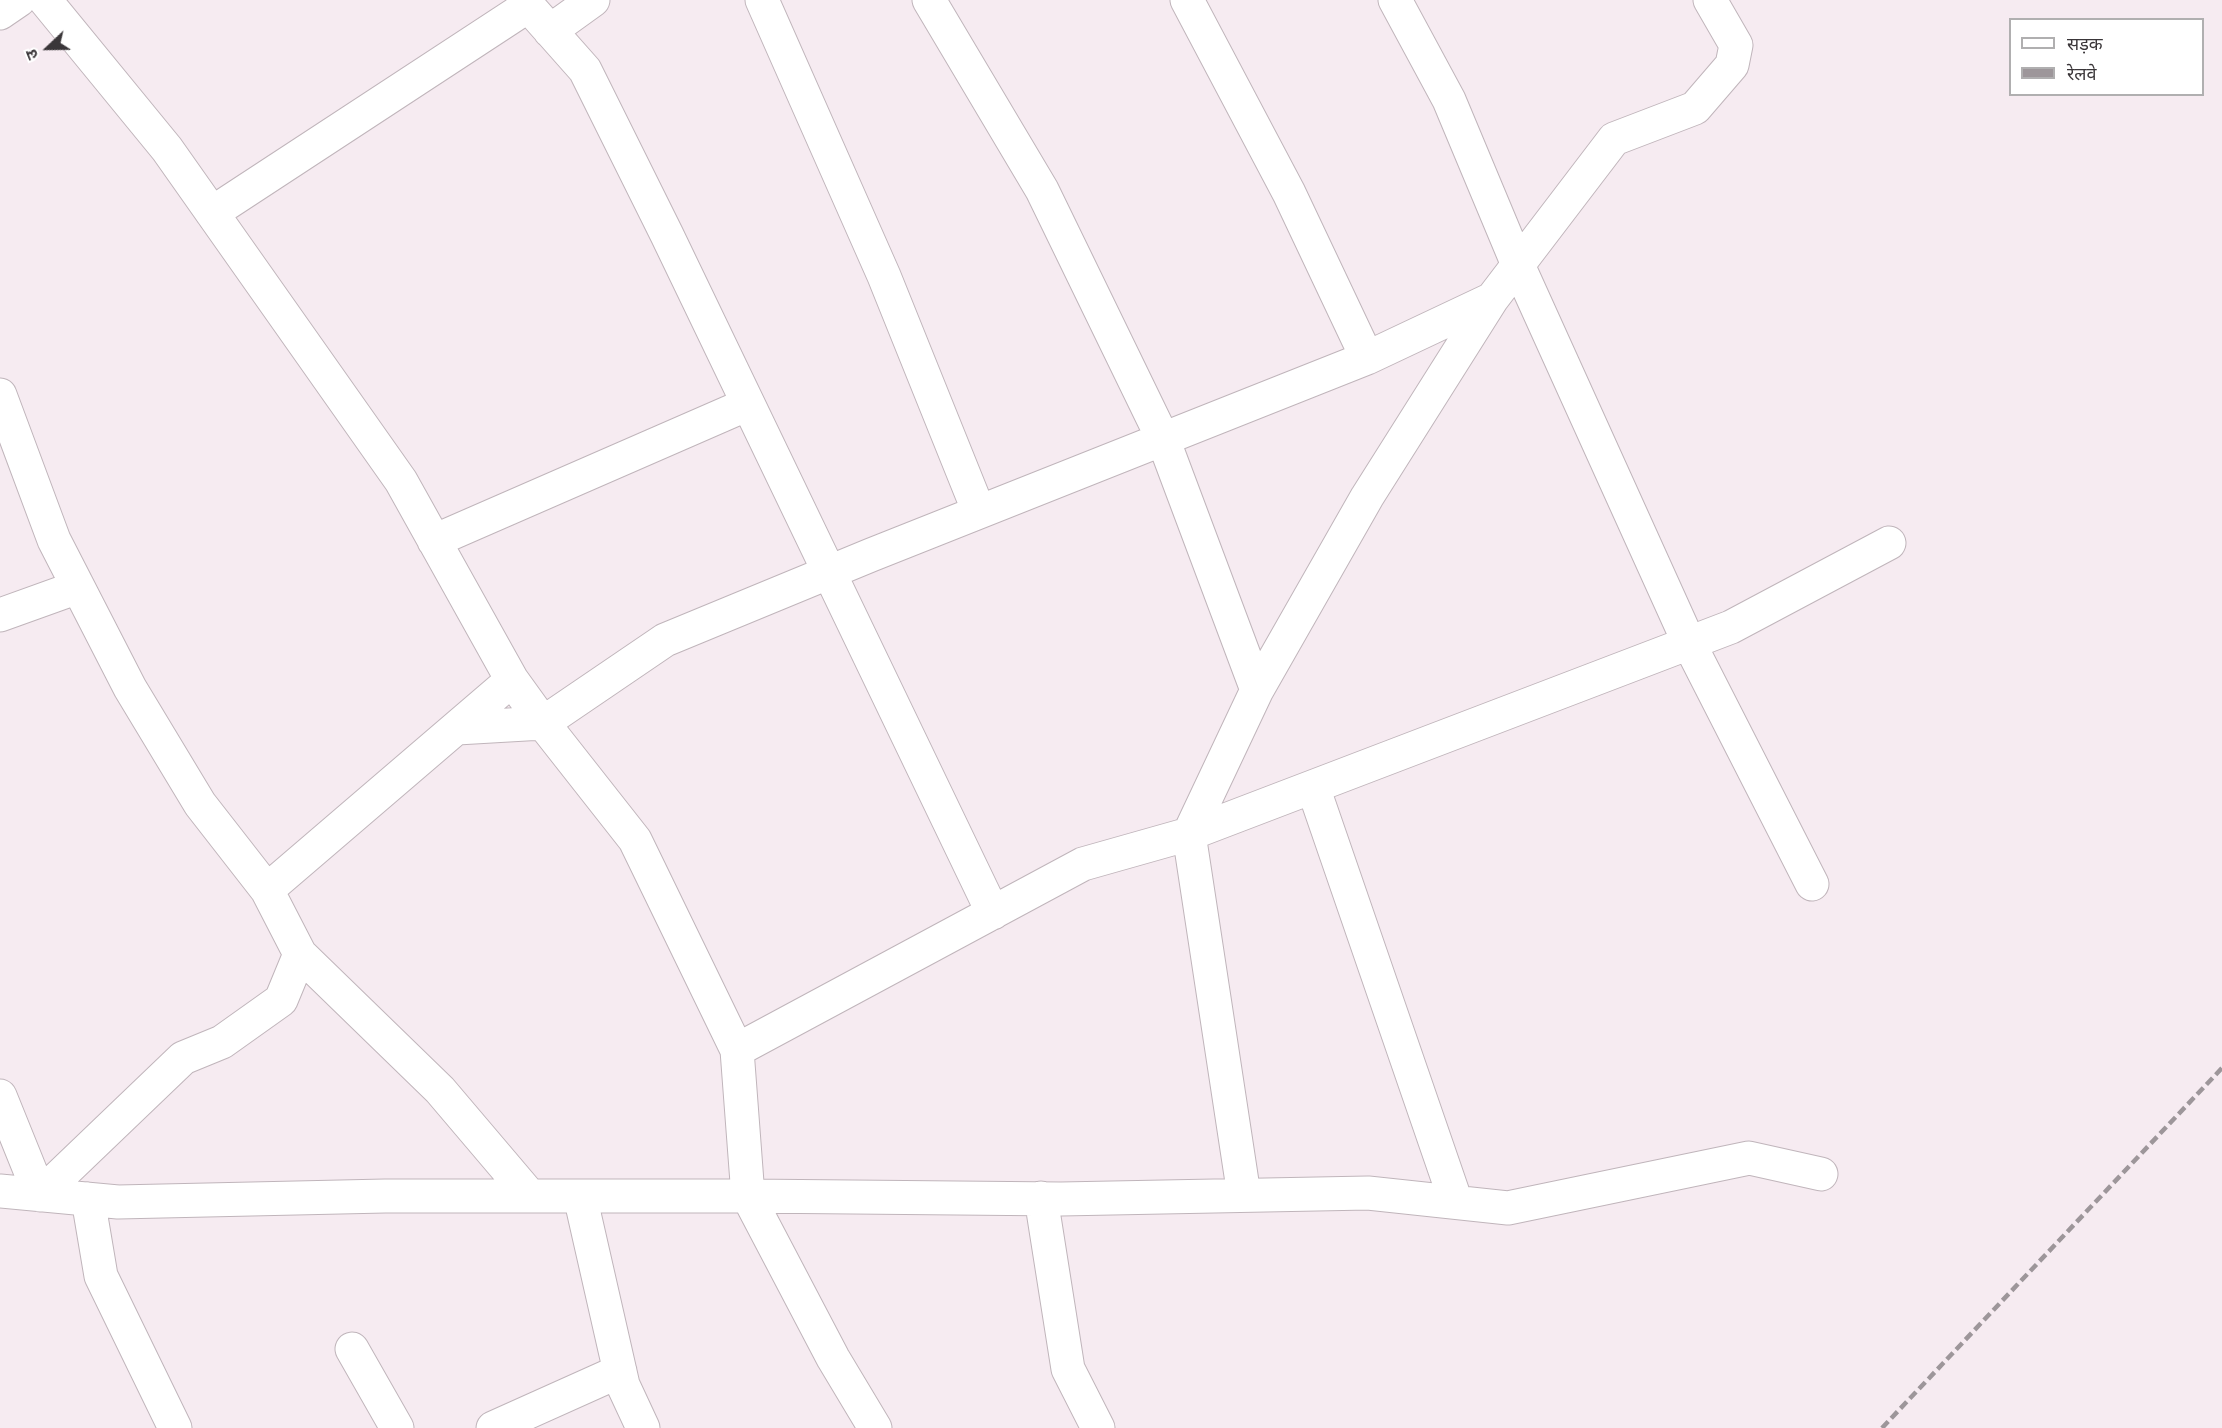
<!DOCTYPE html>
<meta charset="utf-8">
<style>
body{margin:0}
#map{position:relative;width:2222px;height:1428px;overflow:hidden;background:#f6ebf1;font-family:"Noto Sans","Noto Sans Devanagari",sans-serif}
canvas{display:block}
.legend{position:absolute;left:2009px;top:18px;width:195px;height:78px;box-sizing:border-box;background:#fff;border:2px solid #b0afb0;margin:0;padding:8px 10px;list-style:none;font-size:18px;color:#3a3639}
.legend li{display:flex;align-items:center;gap:12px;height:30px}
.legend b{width:30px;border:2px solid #b0afb0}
.north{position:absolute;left:18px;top:18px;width:60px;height:60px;-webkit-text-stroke:4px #fff;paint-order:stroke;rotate:248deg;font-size:16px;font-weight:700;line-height:24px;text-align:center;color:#3a3639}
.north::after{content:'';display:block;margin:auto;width:21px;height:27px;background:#3a3639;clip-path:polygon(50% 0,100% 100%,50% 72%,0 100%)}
</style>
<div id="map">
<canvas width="2222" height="1428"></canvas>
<ul class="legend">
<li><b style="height:8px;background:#fff"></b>सड़क</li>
<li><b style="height:8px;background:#9d969a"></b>रेलवे</li>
</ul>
<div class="north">उ</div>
</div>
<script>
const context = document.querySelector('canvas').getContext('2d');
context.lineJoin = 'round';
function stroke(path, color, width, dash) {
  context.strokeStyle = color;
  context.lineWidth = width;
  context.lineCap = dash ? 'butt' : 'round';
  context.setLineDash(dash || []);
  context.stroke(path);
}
const street = new Path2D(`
 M45 0 167 149 401 481 512 680 267 890
 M523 0 585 70 667 235 993 913
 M762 0 884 276 979 512
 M929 0 1042 190 1163 439 1257 690
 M1187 0 1289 193 1367 358
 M1395 0 1449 100 1518 265 1689 643 1812 884
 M0 13 19 0
 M550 31 593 0
 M212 213 528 6
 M0 395 54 540 130 688 200 804 267 890 300 954 440 1090 530 1196
 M434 541 748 404
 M0 615 78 587
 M512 680 543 723 665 640 871 555 1367 358 1492 299
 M457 728 543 723 635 840 737 1050 748 1196 833 1358 875 1428
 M1313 787 1456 1202
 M737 1050 1083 864 1189 834 1731 627 1889 543
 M0 1096 40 1195 183 1058 222 1042 281 1000 300 954
 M0 1191 118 1202 385 1196H748L1061 1199 1368 1193 1508 1208 1749 1158 1821 1174
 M1244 1195 1189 834 1257 690 1367 497 1492 299 1614 139 1695 108 1732 65 1736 45 1710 0
 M580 1196 623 1385 643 1428
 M1041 1198 1068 1369 1098 1428
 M88 1199 101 1276 175 1428
 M352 1349 397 1428
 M493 1428 620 1371`);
const rail = new Path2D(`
 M1882 1428 2222 1068`);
stroke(street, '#c0b5bb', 35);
stroke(street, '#fff', 33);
stroke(rail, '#9d969a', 4.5, [9, 4.5]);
</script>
